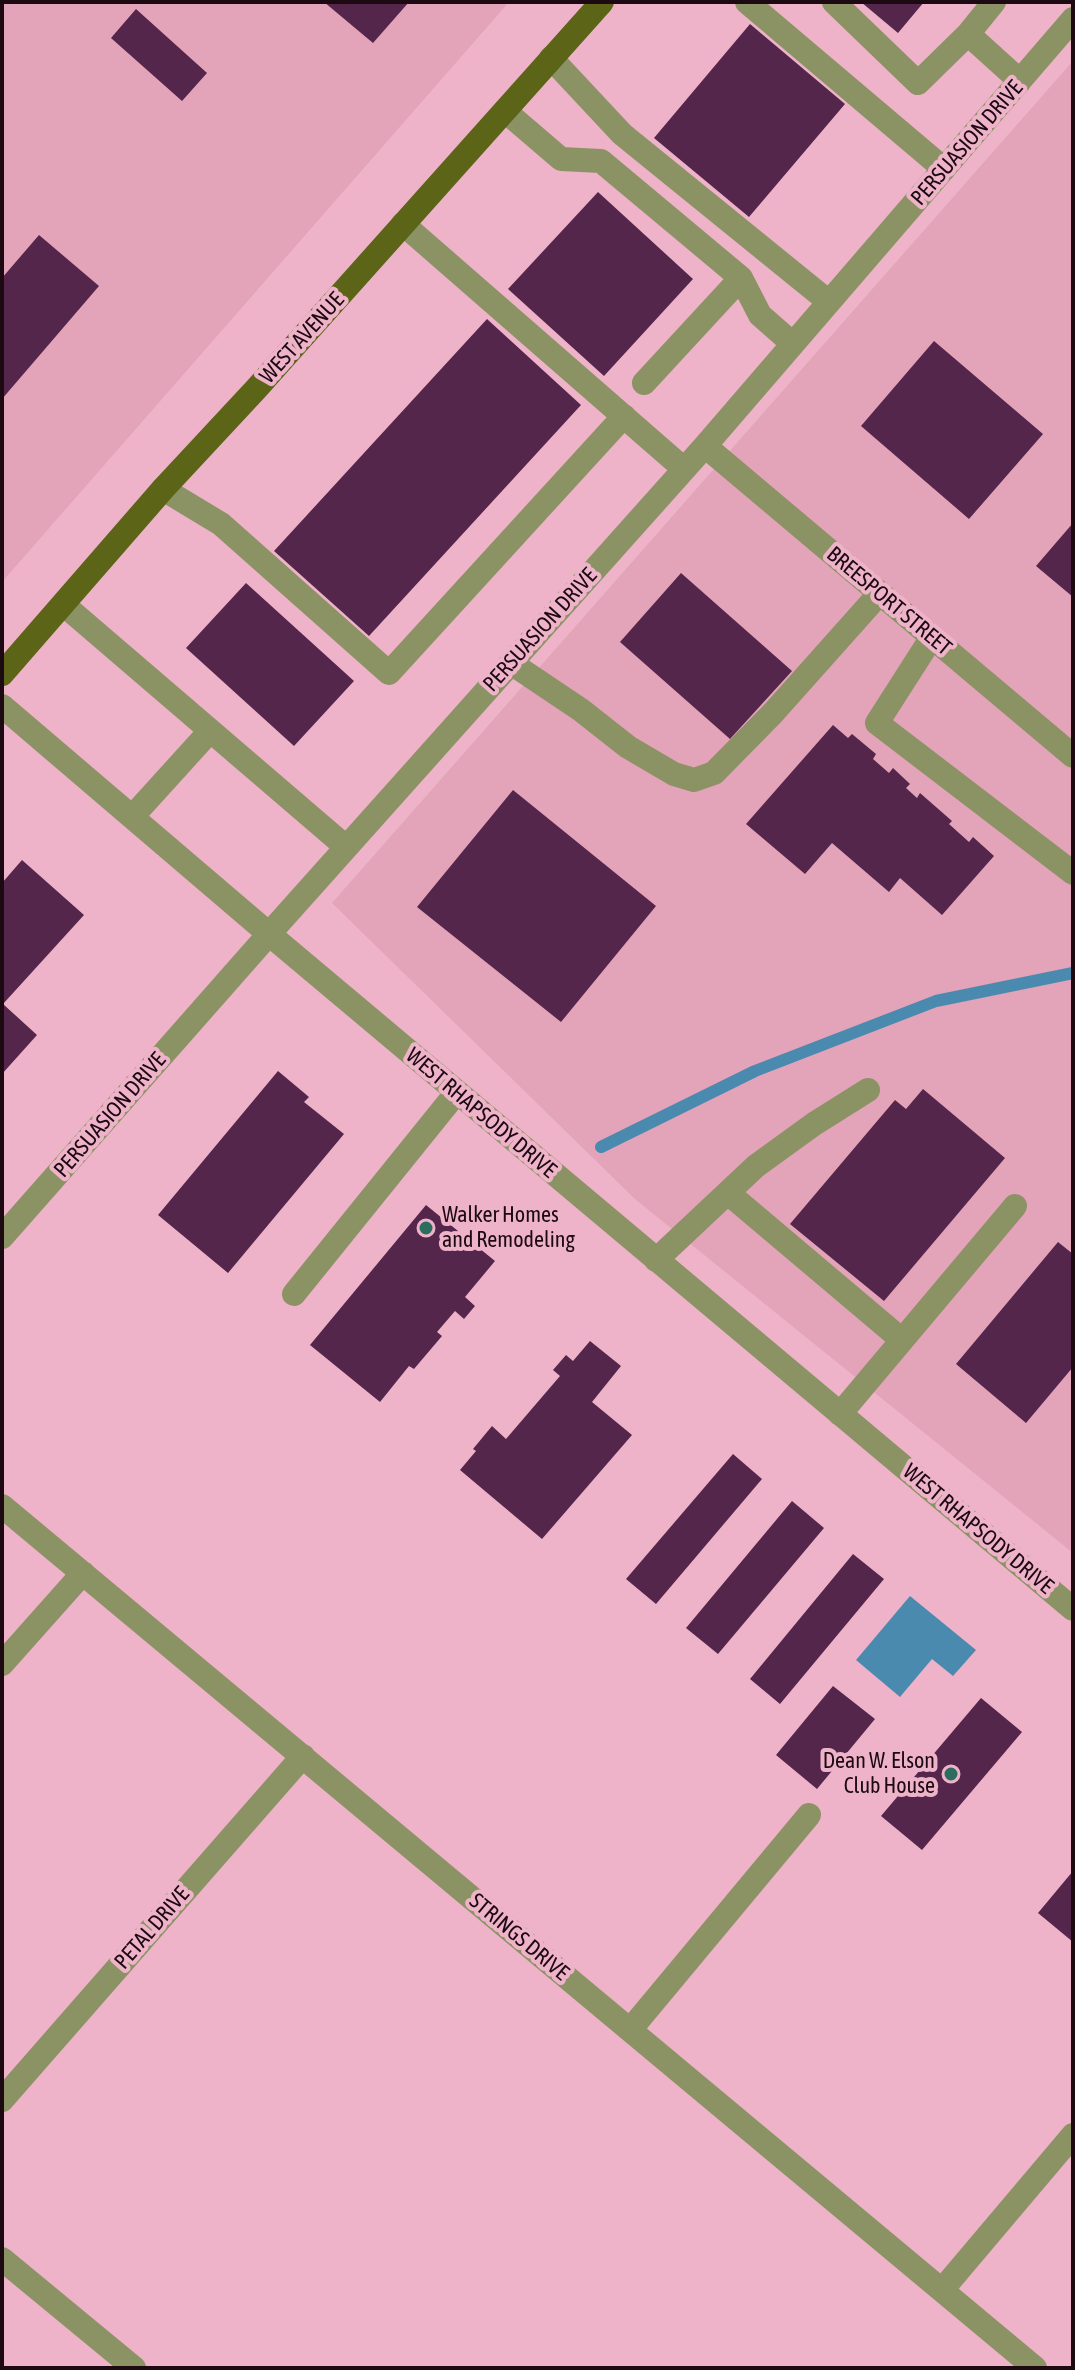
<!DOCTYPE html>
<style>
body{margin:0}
#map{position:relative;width:1075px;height:2370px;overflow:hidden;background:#eeb3c8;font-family:"Asap Condensed",sans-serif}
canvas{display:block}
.frame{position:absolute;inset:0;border:4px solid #1c0911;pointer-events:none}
</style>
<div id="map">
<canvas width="1075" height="2370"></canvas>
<div class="frame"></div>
</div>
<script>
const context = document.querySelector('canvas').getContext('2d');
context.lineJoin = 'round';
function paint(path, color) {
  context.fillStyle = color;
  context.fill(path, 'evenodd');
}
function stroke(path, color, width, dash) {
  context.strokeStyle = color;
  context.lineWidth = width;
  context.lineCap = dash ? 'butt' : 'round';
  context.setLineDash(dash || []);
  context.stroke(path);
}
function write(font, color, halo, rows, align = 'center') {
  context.font = font + ' "Asap Condensed",sans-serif';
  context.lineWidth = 8;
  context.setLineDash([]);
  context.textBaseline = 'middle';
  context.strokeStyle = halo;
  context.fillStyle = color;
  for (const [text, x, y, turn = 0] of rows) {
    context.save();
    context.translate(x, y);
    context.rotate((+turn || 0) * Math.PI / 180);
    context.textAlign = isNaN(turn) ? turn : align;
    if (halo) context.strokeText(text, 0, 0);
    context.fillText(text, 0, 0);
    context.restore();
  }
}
const built = new Path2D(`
 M2 2H509L2 582Z
 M1073 61V1553L635 1199 332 903Z`);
const water = new Path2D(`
 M910 1596 976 1650 953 1676 932 1659 900 1697 856 1660Z`);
const stream = new Path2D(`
 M601 1147 755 1071 936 1001 1073 973`);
const building = new Path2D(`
 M324 2H409L373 43Z
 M861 2H924L898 33Z
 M136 9 207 73 182 101 111 38Z
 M750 24 845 104 749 217 654 138Z
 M598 192 693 279 604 376 508 289Z
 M39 235 99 286 2 399V278Z
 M487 319 581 405 369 636 274 551Z
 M934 341 1043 434 969 519 861 426Z
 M1073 523V597L1036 566Z
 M681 573 792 671 730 739 620 642Z
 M246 583 354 681 294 746 186 648Z
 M833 725 848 738 852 734 876 754 873 759 889 773 893 768 910 784 906 788 917 798 920 793 952 821 949 824 969 842 973 837 994 856 942 915 900 878 889 892 832 843 805 874 746 824Z
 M513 790 656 906 561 1022 417 907Z
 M22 860 84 915 3 1004 37 1035 2 1074V883Z
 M278 1071 309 1097 304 1102 344 1134 228 1273 158 1215Z
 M923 1089 1005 1158 884 1301 790 1224 895 1100 906 1109Z
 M426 1205 495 1261 465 1297 475 1306 464 1319 455 1311 437 1332 442 1336 414 1369 409 1366 380 1402 310 1345Z
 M1058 1242 1073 1254V1367L1026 1423 956 1364Z
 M590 1341 621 1366 592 1402 632 1435 542 1539 460 1470 476 1451 473 1449 492 1426 506 1439 560 1376 553 1370 566 1355 573 1361Z
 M733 1454 762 1479 656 1604 626 1579Z
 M792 1501 824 1528 718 1654 686 1628Z
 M853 1554 884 1579 780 1704 750 1679Z
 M833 1686 875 1719 817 1789 776 1755Z
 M981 1698 1022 1732 922 1850 881 1816Z
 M1073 1871V1942L1038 1913Z`);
const minor = new Path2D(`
 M747 2 944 169
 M834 2 918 83 968 34 994 2
 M968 34 1020 81
 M551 58 622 134 829 302
 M505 111 561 159 601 161 741 278 760 315 793 344
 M403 224 684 469
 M644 383 741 278
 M705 446 1073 756
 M163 489 221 524 389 673 624 416
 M64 605 346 847
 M932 637 877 723 1073 873
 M511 663 581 710 628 747 674 774 694 780 714 773 773 713 880 593
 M2 706 269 934 1073 1609
 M132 817 210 731
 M728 1193 902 1340
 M2 1237 269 934 705 446 1073 19
 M656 1260 756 1166 814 1124 868 1090
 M294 1294 457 1092
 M840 1414 1015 1206
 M2 1506 1035 2368
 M2 1664 83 1573
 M630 2030 809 1815
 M2 2100 303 1756
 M2 2259 134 2368
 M942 2290 1073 2135`);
const major = new Path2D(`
 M2 674 163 489 257 388 602 2`);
const markers = [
 [426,1228,8,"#2b6e60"],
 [951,1774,8,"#2b6e60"]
];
const streetNames = [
 ["PERSUASION DRIVE",967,143,-49],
 ["WEST AVENUE",302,338,-48],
 ["BREESPORT STREET",889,601,40],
 ["PERSUASION DRIVE",540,630,-48],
 ["WEST RHAPSODY DRIVE",481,1113,40],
 ["PERSUASION DRIVE",110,1115,-49],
 ["WEST RHAPSODY DRIVE",978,1529,40],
 ["PETAL DRIVE",152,1928,-49],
 ["STRINGS DRIVE",519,1937,40]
];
const poiNames = [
 ["Walker Homes",442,1215],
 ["and Remodeling",442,1240],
 ["Dean W. Elson",935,1761,"right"],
 ["Club House",935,1786,"right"]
];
paint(built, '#e3a3b9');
paint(water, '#4b8aaf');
stroke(stream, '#4b8aaf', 12);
paint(building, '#55264b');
stroke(minor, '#8b9365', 24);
stroke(major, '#5c6517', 24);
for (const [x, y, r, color] of markers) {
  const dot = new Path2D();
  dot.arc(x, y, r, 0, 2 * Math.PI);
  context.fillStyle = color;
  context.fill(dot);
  stroke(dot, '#eeb3c8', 3);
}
write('22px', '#1c0911', '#eeb3c8', streetNames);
write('22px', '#1c0911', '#eeb3c8', poiNames, 'left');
</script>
